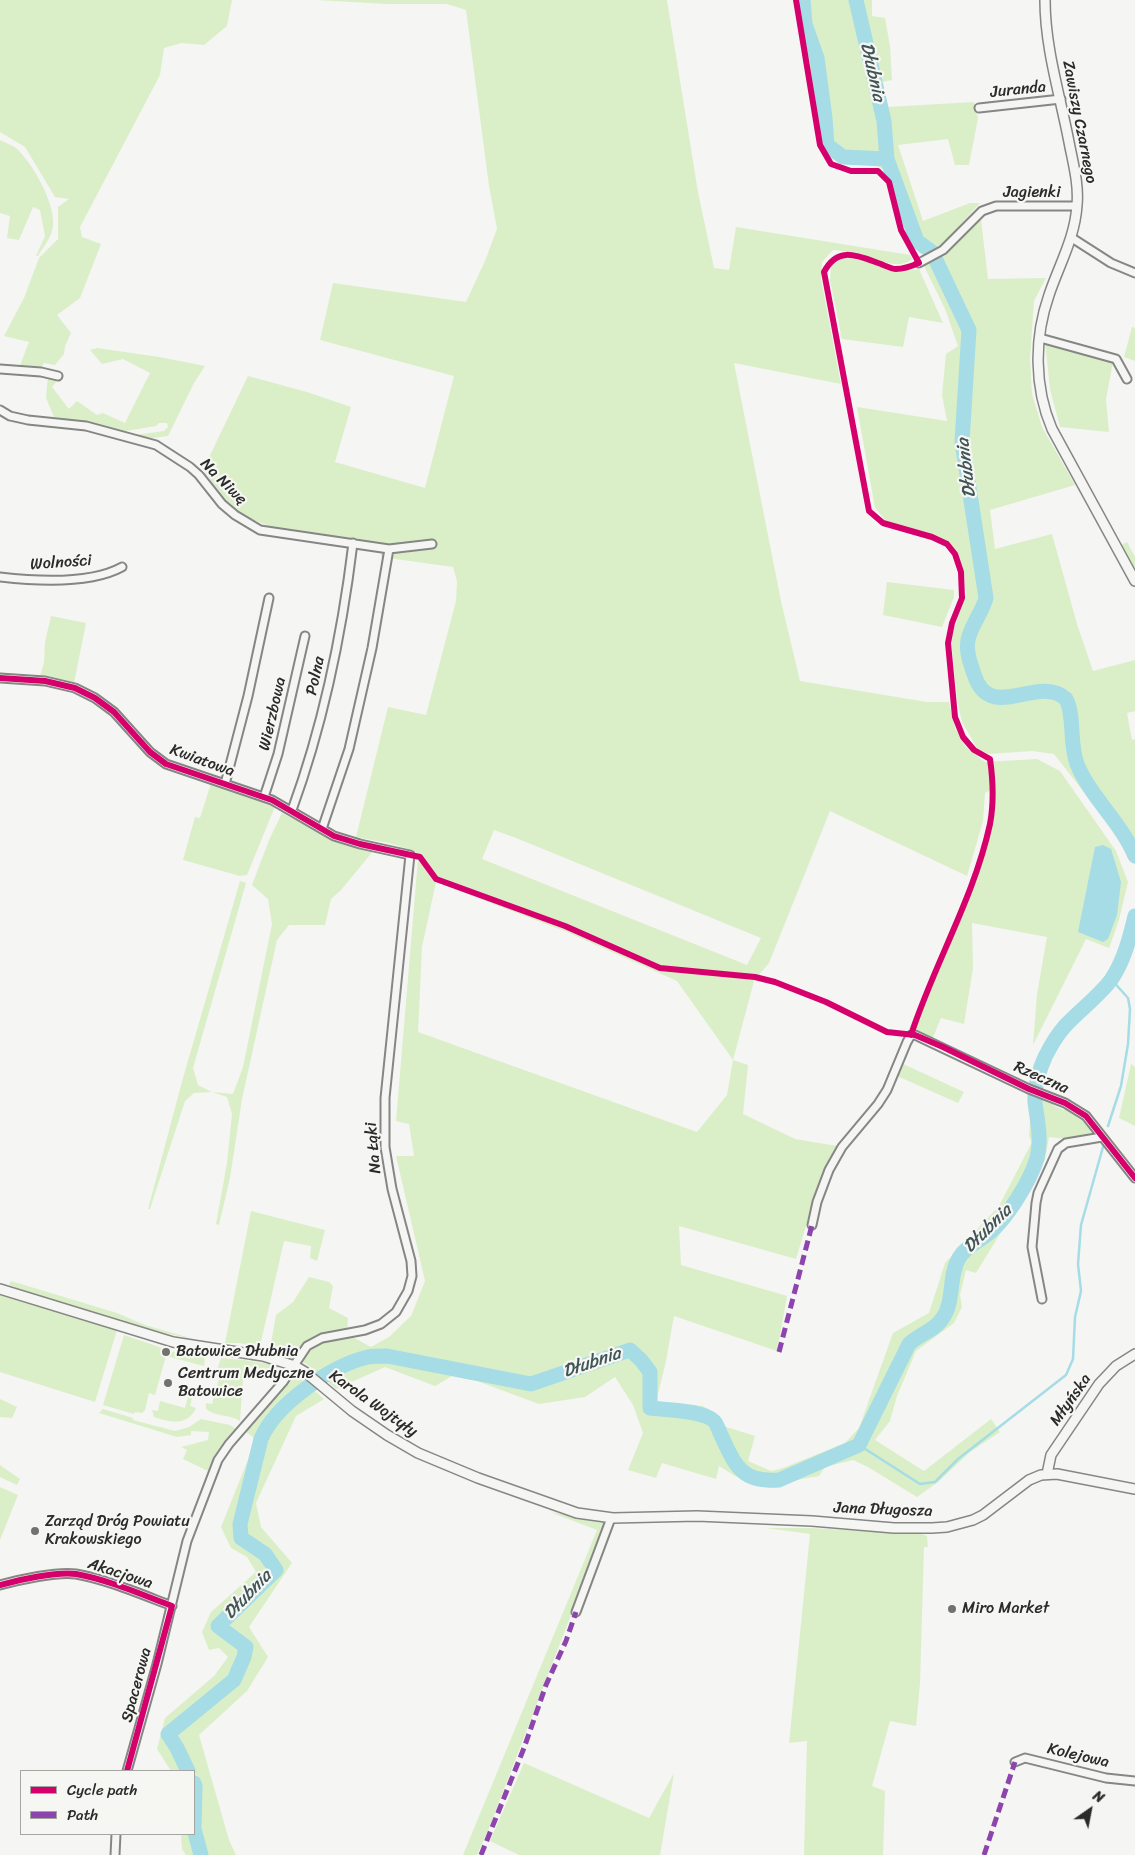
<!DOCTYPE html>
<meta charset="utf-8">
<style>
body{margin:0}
#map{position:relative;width:1135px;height:1855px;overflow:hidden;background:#f5f5f3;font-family:Sriracha,sans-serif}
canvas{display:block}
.legend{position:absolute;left:20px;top:1770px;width:175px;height:65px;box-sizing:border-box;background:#f6f6f2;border:1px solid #a5a5a2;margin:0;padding:6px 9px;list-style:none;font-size:15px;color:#2b2b2b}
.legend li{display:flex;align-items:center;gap:10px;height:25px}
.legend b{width:25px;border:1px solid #a5a5a2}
.north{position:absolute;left:1065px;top:1785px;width:50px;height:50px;-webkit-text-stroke:4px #f6f6f2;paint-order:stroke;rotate:33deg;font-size:14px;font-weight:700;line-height:20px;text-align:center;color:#2b2b2b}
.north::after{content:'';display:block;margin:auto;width:18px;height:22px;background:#2b2b2b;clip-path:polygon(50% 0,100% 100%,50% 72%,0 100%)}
</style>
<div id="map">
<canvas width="1135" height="1855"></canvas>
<ul class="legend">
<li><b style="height:6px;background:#d6006c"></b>Cycle path</li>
<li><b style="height:6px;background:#8e44ad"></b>Path</li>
</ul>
<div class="north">N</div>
</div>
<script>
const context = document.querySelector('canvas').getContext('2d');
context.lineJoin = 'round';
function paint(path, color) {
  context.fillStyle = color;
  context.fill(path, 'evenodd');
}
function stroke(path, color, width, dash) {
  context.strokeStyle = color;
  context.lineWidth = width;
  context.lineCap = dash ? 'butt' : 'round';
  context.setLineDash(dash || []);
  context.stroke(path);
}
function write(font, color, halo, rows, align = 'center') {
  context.font = font + ' Sriracha,sans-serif';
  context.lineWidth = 4.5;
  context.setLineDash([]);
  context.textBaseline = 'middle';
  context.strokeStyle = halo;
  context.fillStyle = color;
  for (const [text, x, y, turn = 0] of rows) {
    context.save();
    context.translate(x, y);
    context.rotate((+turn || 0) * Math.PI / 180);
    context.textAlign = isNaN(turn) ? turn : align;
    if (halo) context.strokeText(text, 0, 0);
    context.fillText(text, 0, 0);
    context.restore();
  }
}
const green = new Path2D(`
 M0 0H232L227 26 204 45 182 43 164 48 160 75 80 227 82 237 101 244 80 298 57 315 71 333 65 346 64 354 55 365 44 363 40 370 19 368 29 342 4 336 24 298 39 258 58 239V207L69 199 55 197 25 147 0 132Z
 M316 0H667L698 192 714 268 729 270 736 227 910 255 912 259C896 272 874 257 858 253 850 251 841 251 833 250L822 262 821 279 841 384 734 363 781 601 800 681 927 702H949L955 728 966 747 985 762 1037 759 1060 771 1116 851 1128 882 1119 920 1109 948 1086 939 1033 1045 1037 994 1047 937 972 923 973 968 964 1024 941 1018 932 1040 909 1029 977 866 989 825 992 789 985 793 983 821 967 876 830 811 769 963 754 981 733 1060 748 1065 743 1114 795 1139 837 1146 818 1186 796 1259 679 1226 681 1265 787 1296 777 1351 674 1316 666 1361 656 1402 703 1406 714 1413 720 1425 755 1436 748 1461 771 1471 783 1468 845 1443 859 1428 893 1333 929 1313 945 1263 999 1206 1032 1142 1029 1136 1032 1094 1052 1102 1054 1106 1064 1110 1066 1108 1082 1118 1093 1128 1094 1131 1091 1136 1067 1139 1049 1137 1045 1160 1016 1212 1003 1229 976 1273 966 1270 960 1295 962 1307 954 1323 916 1351 897 1396 890 1421 875 1440 924 1471 991 1419 1000 1432 970 1452 938 1482 917 1497 868 1467 853 1460 825 1467 819 1476 791 1481 769 1488 735 1476 719 1466 716 1479 662 1463 656 1478 628 1470 643 1433 633 1405 615 1377 585 1397 539 1404 477 1381 452 1376 435 1386 385 1367 336 1389 308 1365 271 1343 276 1315 293 1302 309 1277 329 1282 333 1286 329 1308 348 1318 347 1334 371 1347 389 1337 411 1316 425 1281 396 1156H414L409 1124 396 1121 418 859H425C412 845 375 841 356 837L388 707 426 715 456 601 457 581 453 567 381 557V544L271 527 242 515 226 501 203 470 248 376 307 392 351 407 335 462 425 488 454 376 320 340 333 283 466 302 485 261 497 229 489 186 466 10 447 4H387ZM494 830 516 838 761 938 747 965 482 859ZM436 882 567 932 677 981 733 1060 727 1095 697 1132 418 1032 422 947Z
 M798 0H872V16L885 18 890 46 892 80 881 82 887 107 974 102 978 118 969 165H955L948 139 898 145 923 221 970 203H980L941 246 920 254 905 229 891 182 884 170 872 163H844L826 157 815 130Z
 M0 140C5 143 13 145 17 149 33 164 55 203 53 225 53 236 43 247 38 256H36L45 236 40 210 33 207 19 240 7 238 10 216 0 213Z
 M981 220 988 279 1046 278 1034 301 1030 359 1032 394 1042 427 1075 485 990 510 995 549 1052 534 1077 624 1093 671 1135 660V711L1127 713 1132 740 1135 739V844L1125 824 1115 832 1054 754 1032 751 988 754 977 748 962 722 957 700 951 638 966 593 964 574 956 553 947 541 926 532 888 523 875 508 857 407 947 421 942 395 946 354 958 346 945 309 924 266 949 252 965 232Z
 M849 258 865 261 893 272 919 269 943 323 909 317 903 347 842 339 830 280 831 267 837 259Z
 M1132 327 1135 328V361L1124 357Z
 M1045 342 1113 362 1106 399 1109 432 1060 427 1050 389Z
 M97 348 159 357 205 366 194 383 168 436 146 439 135 435 164 431 168 427 167 423H159L156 426 120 432 88 423 54 417 46 398 48 375 59 379 52 387 69 409 77 401 97 415 103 413 125 423 150 373 123 359 102 364 90 350Z
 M1127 542 1135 557V569L1121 545Z
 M887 582 954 590V597L942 627 883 615Z
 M51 616 86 623 74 683 40 676 44 663 45 642Z
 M211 783 276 804 247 875 240 876 183 860 195 817 200 818Z
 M282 813 331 839 374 850 341 890 331 899 325 925H289L277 940 242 1099 230 1178 219 1225 216 1224 227 1163 232 1114 227 1097 212 1092 194 1093 185 1101 150 1209H148L183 1078 240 881 246 883 193 1068 198 1085 212 1092 233 1094 243 1067 272 924 268 899 252 885 269 840Z
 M901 1063 964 1092 958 1103 897 1076Z
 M1131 1064 1135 1067V1126L1119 1118Z
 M251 1211 325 1230 317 1261 310 1258 311 1246 284 1241 260 1346 238 1343H225Z
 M11 1281 117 1313 145 1325 194 1339C131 1327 69 1307 9 1285Z
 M0 1293 117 1330 95 1402 0 1372Z
 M124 1335 165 1349V1351L200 1354 205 1356 204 1366 166 1356 155 1395 149 1393 145 1410 142 1413 135 1412 134 1414 103 1405Z
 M221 1358 244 1360 275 1365 280 1370V1378L277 1379 272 1372 244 1365 240 1421C229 1414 216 1417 206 1409V1403L212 1404 220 1374 216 1373Z
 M297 1375 324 1399 296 1416 256 1503 261 1527 292 1563 249 1627 268 1657 247 1691 199 1735 229 1840 236 1855H186L182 1849 181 1834H194V1771H171L157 1749 165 1718 214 1676 228 1657 219 1648 209 1650 202 1632 211 1612 256 1572 247 1557 231 1548 221 1527 251 1452 254 1438 246 1432 287 1382Z
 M190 1389 194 1390 190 1406 196 1408C187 1427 170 1422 154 1417L152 1410 158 1411 160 1401 185 1408Z
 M0 1399 17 1407 12 1418 0 1417Z
 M103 1409 133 1418V1420L175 1431 189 1427 201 1419 230 1425 236 1429 216 1454 208 1471 183 1459 187 1450 181 1447 208 1440 209 1432 191 1431V1435L177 1437 99 1413Z
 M0 1465 20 1479 17 1485 0 1477Z
 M0 1487 18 1495 0 1540Z
 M550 1512 603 1522V1532L489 1828 477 1855H463L597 1530Z
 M766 1528H810L922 1534 927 1536 928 1547H924L920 1684 916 1726 890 1721 872 1786 885 1791 883 1855H804L807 1741 789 1743 810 1534Z
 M524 1763 649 1818 674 1773 660 1855H519L490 1841Z`);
const water = new Path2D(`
 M1103 845 1111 849 1121 882 1117 915 1108 939 1103 942 1078 932 1095 847Z`);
const stream = new Path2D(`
 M1108 1126 1121 1086 1128 1044 1130 1009 1128 998 1111 979
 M859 1445 920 1484 935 1482 958 1459 1066 1375 1073 1359 1075 1317 1081 1291 1078 1264 1081 1225 1103 1147`);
const river = new Path2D(`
 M803 0 805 24 817 58 825 118 827 145 843 157 887 159
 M856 0 884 121 887 159 917 241 932 252 969 330 962 442 986 598C982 613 971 625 968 640 966 652 970 662 974 674 990 725 1038 673 1066 699 1075 716 1069 743 1077 764 1091 798 1121 822 1135 856
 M188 1771 177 1748 168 1734 234 1680 244 1657 246 1647 218 1626 276 1570 265 1554 241 1538 240 1524 261 1439C275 1405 332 1365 368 1357 374 1356 381 1356 387 1356L531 1384 630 1350 641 1360 650 1372V1408C666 1410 703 1410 714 1421 717 1424 719 1431 721 1435 735 1465 741 1483 779 1480L859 1445 909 1344C919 1334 934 1331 942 1319 955 1302 948 1276 959 1258 966 1246 978 1242 988 1234 1006 1220 1031 1180 1037 1158 1042 1139 1037 1120 1035 1102 1034 1088 1039 1070 1045 1057 1050 1047 1057 1035 1065 1026 1080 1010 1098 997 1111 980 1124 961 1130 937 1135 916
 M194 1783 195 1786 194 1829 201 1855`);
const minor = new Path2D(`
 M979 108 1061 99
 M1072 238 1111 263 1135 273
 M919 263 943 250 982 211 996 206H1077
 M1040 338 1116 359 1127 379
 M0 369 41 372 58 376
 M0 410 10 416 28 420 86 426 156 445 190 467 199 475 222 504 235 515 260 530 389 549 432 544
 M0 577C35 581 91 584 122 567
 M0 678 45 681 75 688 95 698 114 712 150 752 166 764 272 800 334 836 360 844 410 855 385 1098V1147L392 1189 411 1261 412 1276 408 1291 396 1312 381 1324 365 1330 322 1338 307 1346 283 1382 229 1444 218 1460 187 1541 157 1664 127 1771
 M225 784 248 696 269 598
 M264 797 278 754 305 636
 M292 810C323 725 342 634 353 543
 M322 829 349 749 372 648 389 549
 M812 1225 817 1202 829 1170 842 1147 878 1104 887 1090 907 1042 911 1035H915L1029 1089 1065 1103 1086 1116 1135 1178
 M1042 1299 1032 1247 1036 1203 1038 1193 1058 1149 1066 1143 1102 1137
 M0 1585C18 1580 58 1571 76 1574 106 1579 143 1595 172 1606
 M576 1612 611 1518
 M1015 1762 1025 1758 1106 1778 1135 1781
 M115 1855 116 1834`);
const tertiary = new Path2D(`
 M1045 0C1045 48 1060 95 1069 142 1073 163 1079 184 1077 205 1075 238 1059 265 1049 295 1034 338 1034 387 1052 429L1135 581
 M0 1289 173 1342 263 1356 295 1366 305 1372 352 1411 387 1435 418 1453 478 1478 577 1513 613 1518 697 1516 812 1521 894 1528H932L947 1527 973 1520 983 1515 1029 1480 1041 1475 1057 1474 1135 1489
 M1047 1474 1051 1455 1099 1384 1116 1366 1135 1354`);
const quiet = new Path2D(`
 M779 1352 812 1225
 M481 1855 524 1748 546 1685 566 1641 576 1612
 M984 1855 1015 1762`);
const cycleway = new Path2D(`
 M796 0 820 145 831 164 851 171H878L889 182 901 230 919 263C912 266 904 269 896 269 891 269 886 266 881 264 858 256 838 245 824 272L869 511 883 523 932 537 947 544 955 554 961 572 962 598 952 623 948 643 955 717 963 737 974 750 990 759C993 780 994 803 990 824 974 898 934 964 911 1035
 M0 678 45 681 75 688 95 698 114 712 150 752 166 764 272 800 334 836 360 844 420 857 436 879 565 926 660 968 755 977 775 982 826 1002 887 1032 915 1035 943 1047 1029 1089 1065 1103 1086 1116 1135 1178
 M0 1585C18 1580 58 1571 76 1574 106 1579 143 1595 172 1606L127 1771`);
const markers = [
 [166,1352,5,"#727271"],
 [168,1383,5,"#727271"],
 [35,1531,5,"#727271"],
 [952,1609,5,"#727271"]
];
const streetNames = [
 ["Juranda",1018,90,-6],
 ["Zawiszy Czarnego",1079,122,79],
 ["Jagienki",1032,193],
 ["Na Niwę",223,482,45],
 ["Wolności",61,563,-4],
 ["Polna",316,676,-78],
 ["Wierzbowa",273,714,-77],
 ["Kwiatowa",202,761,20],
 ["Rzeczna",1041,1078,24],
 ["Na Łąki",374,1148,-95],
 ["Młyńska",1071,1400,-55],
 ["Karola Wojtyły",373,1404,35],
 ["Jana Długosza",883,1510,2],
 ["Akacjowa",120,1574,18],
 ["Spacerowa",137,1685,-75],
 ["Kolejowa",1078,1756,13]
];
const poiNames = [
 ["Batowice Dłubnia",176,1352],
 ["Centrum Medyczne",178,1374],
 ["Batowice",178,1392],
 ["Zarząd Dróg Powiatu",45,1522],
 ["Krakowskiego",45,1540],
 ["Miro Market",962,1609]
];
const waterNames = [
 ["Dłubnia",872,72,77],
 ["Dłubnia",967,468,-97],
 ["Dłubnia",988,1229,-45],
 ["Dłubnia",592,1363,-19],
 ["Dłubnia",248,1595,-46]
];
paint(green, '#daefc8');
paint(water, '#a5dce5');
stroke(stream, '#a5dce5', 2.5);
stroke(river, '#a5dce5', 15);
stroke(minor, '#868685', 11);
stroke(tertiary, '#868685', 12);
stroke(minor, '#f5f5f3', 7);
stroke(tertiary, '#f5f5f3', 9);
stroke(quiet, '#8e44ad', 5, [10, 5]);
stroke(cycleway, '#d6006c', 6);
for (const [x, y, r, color] of markers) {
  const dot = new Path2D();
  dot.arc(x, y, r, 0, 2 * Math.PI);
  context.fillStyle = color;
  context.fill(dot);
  stroke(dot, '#f6f6f2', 2);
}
write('16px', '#2b2b2b', '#f6f6f2', streetNames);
write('16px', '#2b2b2b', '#f6f6f2', poiNames, 'left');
write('italic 18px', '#415558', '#f6f6f2', waterNames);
</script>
